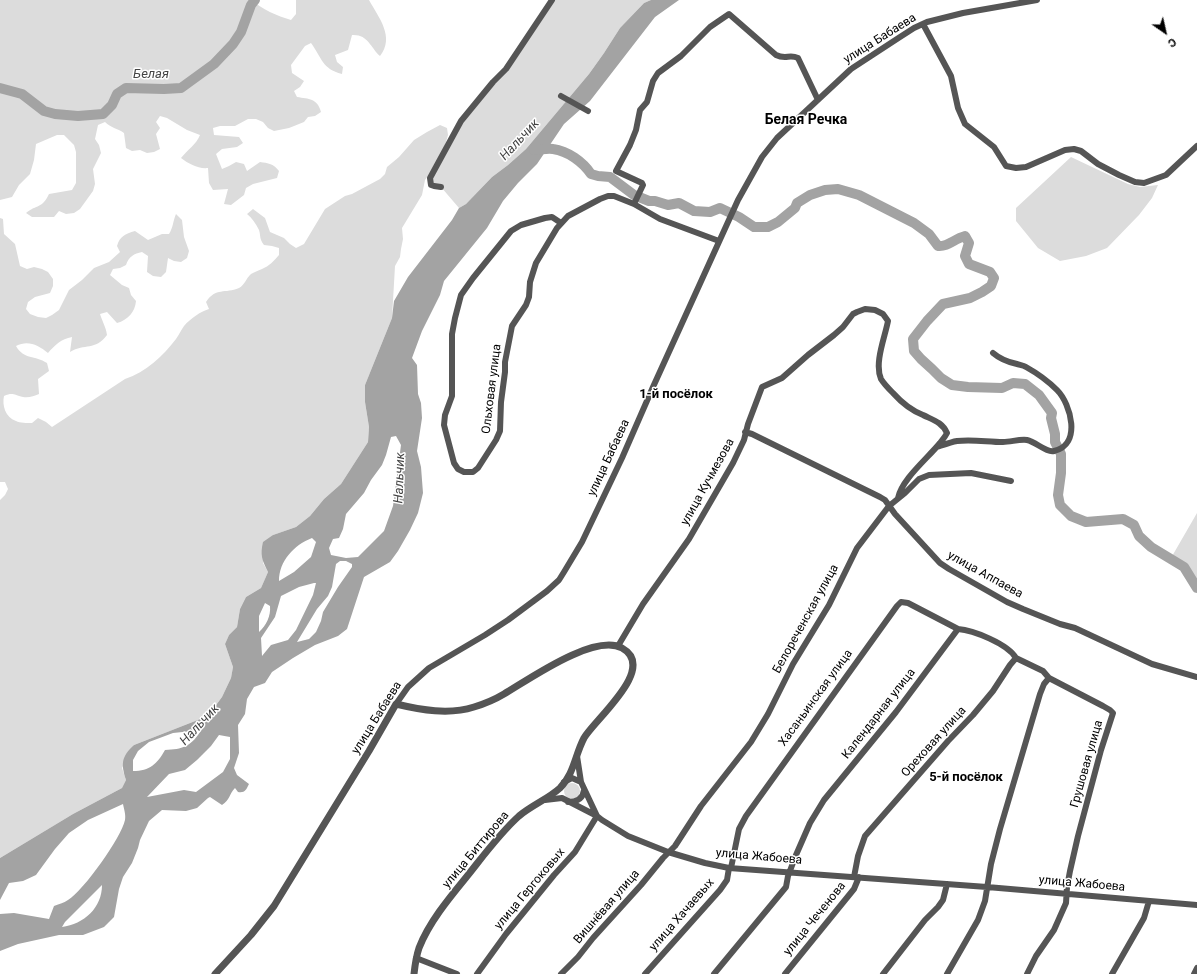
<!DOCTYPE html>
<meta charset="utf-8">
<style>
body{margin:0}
#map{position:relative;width:1197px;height:974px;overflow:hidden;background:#fff;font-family:Roboto,sans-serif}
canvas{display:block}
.north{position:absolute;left:1145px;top:12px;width:40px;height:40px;-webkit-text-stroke:3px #fff;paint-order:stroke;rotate:146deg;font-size:11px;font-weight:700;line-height:16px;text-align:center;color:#000}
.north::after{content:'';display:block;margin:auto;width:14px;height:18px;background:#000;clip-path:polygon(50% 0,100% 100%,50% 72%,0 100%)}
</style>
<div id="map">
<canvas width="1197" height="974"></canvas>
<div class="north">С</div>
</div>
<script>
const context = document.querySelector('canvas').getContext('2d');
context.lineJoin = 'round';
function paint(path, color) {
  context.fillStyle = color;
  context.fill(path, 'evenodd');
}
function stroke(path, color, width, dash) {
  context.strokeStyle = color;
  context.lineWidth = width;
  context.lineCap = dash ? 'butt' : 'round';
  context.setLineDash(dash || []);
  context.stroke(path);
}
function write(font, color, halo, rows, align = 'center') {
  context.font = font + ' Roboto,sans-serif';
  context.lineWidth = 3;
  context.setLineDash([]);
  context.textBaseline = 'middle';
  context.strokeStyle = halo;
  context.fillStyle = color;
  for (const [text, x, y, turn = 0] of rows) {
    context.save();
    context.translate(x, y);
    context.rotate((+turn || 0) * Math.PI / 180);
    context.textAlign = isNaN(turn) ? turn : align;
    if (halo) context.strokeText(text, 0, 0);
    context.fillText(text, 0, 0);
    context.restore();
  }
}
const green = new Path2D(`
 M0 0H251C262 9 277 16 291 20L296 14V0H369C379 18 395 37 380 56 370 47 368 34 352 35L348 50 335 55 337 62 343 67 342 74C322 69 322 58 311 43L305 46 291 65 292 73 304 81 300 87 294 91 297 97C309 99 317 98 321 112L315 116 308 117 304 122 289 128 274 131 268 128 263 122 256 119H248L235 126H220L213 128 214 135 239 137 243 143 237 147 222 149 216 154 222 169 229 166 236 162 244 164 247 171 260 162C268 163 274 164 279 171L277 178 253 184 246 188 244 195 231 205 224 204 228 189 213 190 209 183 208 168C198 169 189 164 181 158 187 150 196 145 200 135L187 130 167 118 160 116 156 122 160 128 156 134 160 149 154 152 147 153 140 150 132 151 126 148 124 133C117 128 111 128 105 122L98 125 95 139 99 145 101 153 93 169 95 184 93 191 80 209 74 213 66 214 59 211 54 217H32L26 213C37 204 42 209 49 194L72 190 76 183V152L74 145 64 135H57L36 144 34 160 30 174 19 185 12 197 0 200Z
 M552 0H651L644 3 620 28 604 53 589 74 526 149 508 165 492 177 466 204 459 208 441 187 434 186 430 176 454 134 493 82Z
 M440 125 447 128 448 135 446 142 436 165 425 180 422 195 402 228 403 239 401 249 400 257 395 266 392 318 365 385V402L369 427 368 442 341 484 324 499 310 516 296 527 273 535 263 563 268 572 261 588 246 597 240 609 237 627 229 635 225 644 233 667 231 678 222 697 208 716 134 745 122 768 126 780 122 788 73 814 0 858V500L5 495 8 489 5 482H0V218L3 219 4 234 15 244 20 266 27 269 34 267 42 269 48 272 53 279V286L50 293 35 297 28 302 26 309 30 314 38 317 46 318 52 315 59 310 69 290 82 280 94 268 109 262 120 252 117 246C120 236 125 234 135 231L148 240 162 234H169C173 228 173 221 176 214L182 220 184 237 189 251 187 258 181 262 174 261 168 258 166 272 161 277 153 276 147 272 148 256 142 252C134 254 129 256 126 265L120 268 113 269 110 275 122 285 129 288 131 295 136 301C135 312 128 320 117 323L107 312 100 314C102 321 106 327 107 335 95 351 85 343 70 352L72 337C61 339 55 345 48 353 38 345 28 340 16 346 24 360 35 355 47 363L49 371 38 379 39 394C34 396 29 398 23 397 14 395 13 392 4 396 2 405 5 417 16 421 20 423 27 423 32 423L38 418 46 422 52 427 125 379C146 372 163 356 176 339 179 335 181 330 184 326 191 318 200 312 209 309L206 302C216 287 225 294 239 288 245 285 246 278 251 274 254 272 258 271 262 269 269 266 274 261 279 255V248L272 246 264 245C259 238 261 237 259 230 256 224 252 218 247 214L253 209 265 218 270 232 284 238 290 244 296 248 304 244 325 209 345 196 352 194 380 179 385 174 387 167 399 157 414 140 427 132Z
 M1071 157 1128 184 1140 187 1158 185 1152 198 1139 215 1107 248 1086 256 1060 261 1038 248 1016 221V208Z
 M1197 513V588L1184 567 1171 558Z
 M564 791a8 8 0 1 1 16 0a8 8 0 1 1-16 0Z`);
const water = new Path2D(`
 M651 0H679L655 17 590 101 564 124 537 164 518 183 503 201 487 228 444 281 440 295 422 331 412 358 417 365 418 394 421 403 422 418 417 451 421 467 423 493 418 513 410 530 398 551 390 562 364 577 347 629 338 636 315 645 293 658 272 672 265 683 254 687 247 699 245 714 238 725 239 753 234 768 237 775 249 784C246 790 245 793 238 792L235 788C229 794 230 800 222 805L210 797 208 798 197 808 186 811 162 810 149 821 140 840 138 848 132 863 123 877 119 889 114 917 104 927 83 935H59L18 944 0 951V914L14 913 49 919 54 906C58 904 64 903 68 900 84 890 121 838 125 820 126 815 124 809 123 804L88 820 69 833 55 849 36 875 23 881 9 883 0 900V858L73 814 122 788 126 780C121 764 121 757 134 745L208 716 222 697 231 678 233 667 225 644 229 635 237 627 240 609 246 597 261 588 268 572C262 560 260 555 263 542L273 535 296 527 310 516 324 499 341 484 368 442 369 427 365 402V385L392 318 394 301 408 277 452 220 459 208 466 204 492 177 508 165 526 149 589 74 604 53 620 28 644 3ZM396 436 401 445 393 506 384 531 358 557 346 558 331 555 329 548 333 539 339 538 343 529 346 514 364 493 371 480 382 465 386 455 391 437ZM312 538 316 542 311 557 294 572 279 581C279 561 294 545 312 538ZM340 561H346L352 564V567L338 587 323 612 321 621 316 632 309 639 297 642 317 609 328 596 332 587 336 564ZM314 583H316L313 595 296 630 288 640 271 645 262 656 261 638 275 617 281 596 299 587ZM265 603 270 606C271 616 266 626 259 632V616ZM192 731 200 732C190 747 183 749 165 750 157 764 150 771 133 771V760L138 751 149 742 173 733ZM219 735 230 737V759L223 772 196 792 184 790 147 797 169 774 185 770 197 760 211 746ZM102 885C102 908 84 924 62 927L65 922Z`);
const river = new Path2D(`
 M0 88 22 94 44 111 55 114 78 116 103 114 112 105 117 94 126 88 164 89 181 88 214 64 233 44 241 32 251 5 255 0
 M534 150C540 150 547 148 553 149 568 151 583 162 591 174L598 176 610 177 634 195 649 201H655L668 205 679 203 694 211 710 212 720 208 739 217 754 227H768L778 222 795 208 797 203 810 195 825 190 838 189 859 195 914 223 929 234 938 246C948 247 954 239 965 236L969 243 965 256 969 264 990 272 994 278 991 286 982 292 970 298 943 304 927 321 913 339 914 351 921 359 932 369 941 378 952 385 968 387 1002 388 1013 383 1025 384 1039 395 1052 413 1051 418 1055 434V442L1061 454V473L1058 495 1060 505 1071 516 1086 522 1123 519 1134 525 1139 536 1151 547 1184 567 1197 588`);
const minor = new Path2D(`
 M923 24 951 76 958 108 965 124 994 147 1006 166 1016 168 1026 167 1065 150 1074 149 1081 151 1098 164 1119 175 1135 182 1144 183 1166 175 1197 146
 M561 96 588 111
 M441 187 434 186 431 185 430 178 461 121 493 82 506 69 552 0
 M634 204 643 185 642 183 616 171 630 145 636 130 640 110 647 102 653 81 658 73 681 56 710 27 729 14 776 55C786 60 789 54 798 58L818 100
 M561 223 552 217 545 218 521 225 511 231 473 278 461 295 455 318 452 334V396L445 415 444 425 454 463 458 469 464 472H473L478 468 496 440 500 431 501 402 505 372V362L512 326 526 305 529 297 530 282 536 263 557 228 568 216 600 199 608 196H614L634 204 660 219 719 241
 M745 432 752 434 880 497 885 500 895 514 940 563 949 569 1007 602 1023 609 1060 624 1075 628 1152 664 1197 677
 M937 447C943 445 951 442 957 441 972 439 988 442 1003 442 1011 442 1019 439 1027 440 1036 442 1047 453 1054 451 1082 445 1071 404 1057 390 1049 382 1035 372 1026 367 1023 365 1019 365 1017 364 1007 362 1000 359 993 353
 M618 646 643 604 689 539 733 463 744 440 748 424 762 387 782 378 808 355 834 335 843 327 853 314 857 312 865 309 875 310 883 314 888 321C885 337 874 363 881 379 884 384 889 389 893 393 902 403 910 410 923 415 933 420 942 422 947 433 945 437 943 439 940 443 927 459 902 479 898 498
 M396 704 408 687 429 668 485 635 508 620 547 591 559 580 564 572 582 542 622 458 653 387 738 200 762 157 777 138 851 69 900 37 914 28 927 22 963 13 1037 0
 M577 756 581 782 597 816 602 820 628 836 668 852 705 863 729 868 987 887 1197 905
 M564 782 572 778 581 782
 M545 800 562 798 597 816
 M568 802C577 802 583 799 584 790
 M731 868 739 829 746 816 897 606 901 602 908 603 958 629
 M854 877 858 856 865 836 948 741 973 715 993 691 1010 665 1016 658 1043 671 1049 678
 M416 958 457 974
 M477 974 506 934 554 875 575 852 597 816
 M561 974 578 957 593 938 641 885 663 858 675 846 701 806 751 742 768 714 793 664 829 605 857 548 889 506 905 493 919 479 929 475 971 473 1011 481
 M645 974 720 890 727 880 729 868
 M714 974 786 887 788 876 796 855 810 823 824 800 896 712 958 629C973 630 1008 644 1016 658
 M785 974 854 889 859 877
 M883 974 925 920 938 907 943 900 947 884
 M947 974 978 920 985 901 991 864 1000 829 1040 694 1044 684 1049 678
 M1027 974 1036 956 1054 930 1066 903 1067 887 1070 871 1078 836 1101 750 1113 713 1110 710 1103 706 1049 678
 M1112 974 1144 918 1149 901
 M1194 974 1197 968`);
const tertiary = new Path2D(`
 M215 974 251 935 274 906 369 751 396 704C421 710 449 715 474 707 484 704 494 700 504 694 528 680 594 633 622 648 658 668 595 719 584 738 575 755 574 774 560 788 548 799 532 805 519 816 500 833 484 855 468 875 450 897 429 922 419 948 416 957 415 965 414 974`);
const streetNames = [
 ["улица Бабаева",880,39,-32],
 ["Ольховая улица",492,389,-83],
 ["улица Бабаева",609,458,-65],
 ["улица Кучмезова",708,482,-61],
 ["улица Аппаева",985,575,29],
 ["Белореченская улица",806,619,-61],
 ["Хасаньинская улица",816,698,-54],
 ["Календарная улица",879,714,-52],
 ["улица Бабаева",377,718,-58],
 ["Ореховая улица",934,742,-48],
 ["Грушовая улица",1087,764,-74],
 ["улица Биттирова",476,850,-50],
 ["улица Жабоева",759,857,5],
 ["улица Жабоева",1082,884,5],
 ["улица Гергоковых",530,889,-50],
 ["Вишнёвая улица",607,907,-49],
 ["улица Хачаевых",682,915,-49],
 ["улица Чеченова",815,919,-51]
];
const waterNames = [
 ["Белая",151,75],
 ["Нальчик",520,140,-47],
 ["Нальчик",400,478,-88],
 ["Нальчик",200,725,-47]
];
const neighbourhoodNames = [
 ["1-й посёлок",676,395],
 ["5-й посёлок",966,778]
];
const quarterNames = [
 ["Белая Речка",806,120]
];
paint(green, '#dcdcdc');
paint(water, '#a3a3a3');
stroke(river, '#a3a3a3', 10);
stroke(minor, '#555', 6);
stroke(tertiary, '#555', 7);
write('12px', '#000', '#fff', streetNames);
write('italic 13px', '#444', '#fff', waterNames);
write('bold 13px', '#000', '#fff', neighbourhoodNames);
write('bold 14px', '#000', '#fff', quarterNames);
</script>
